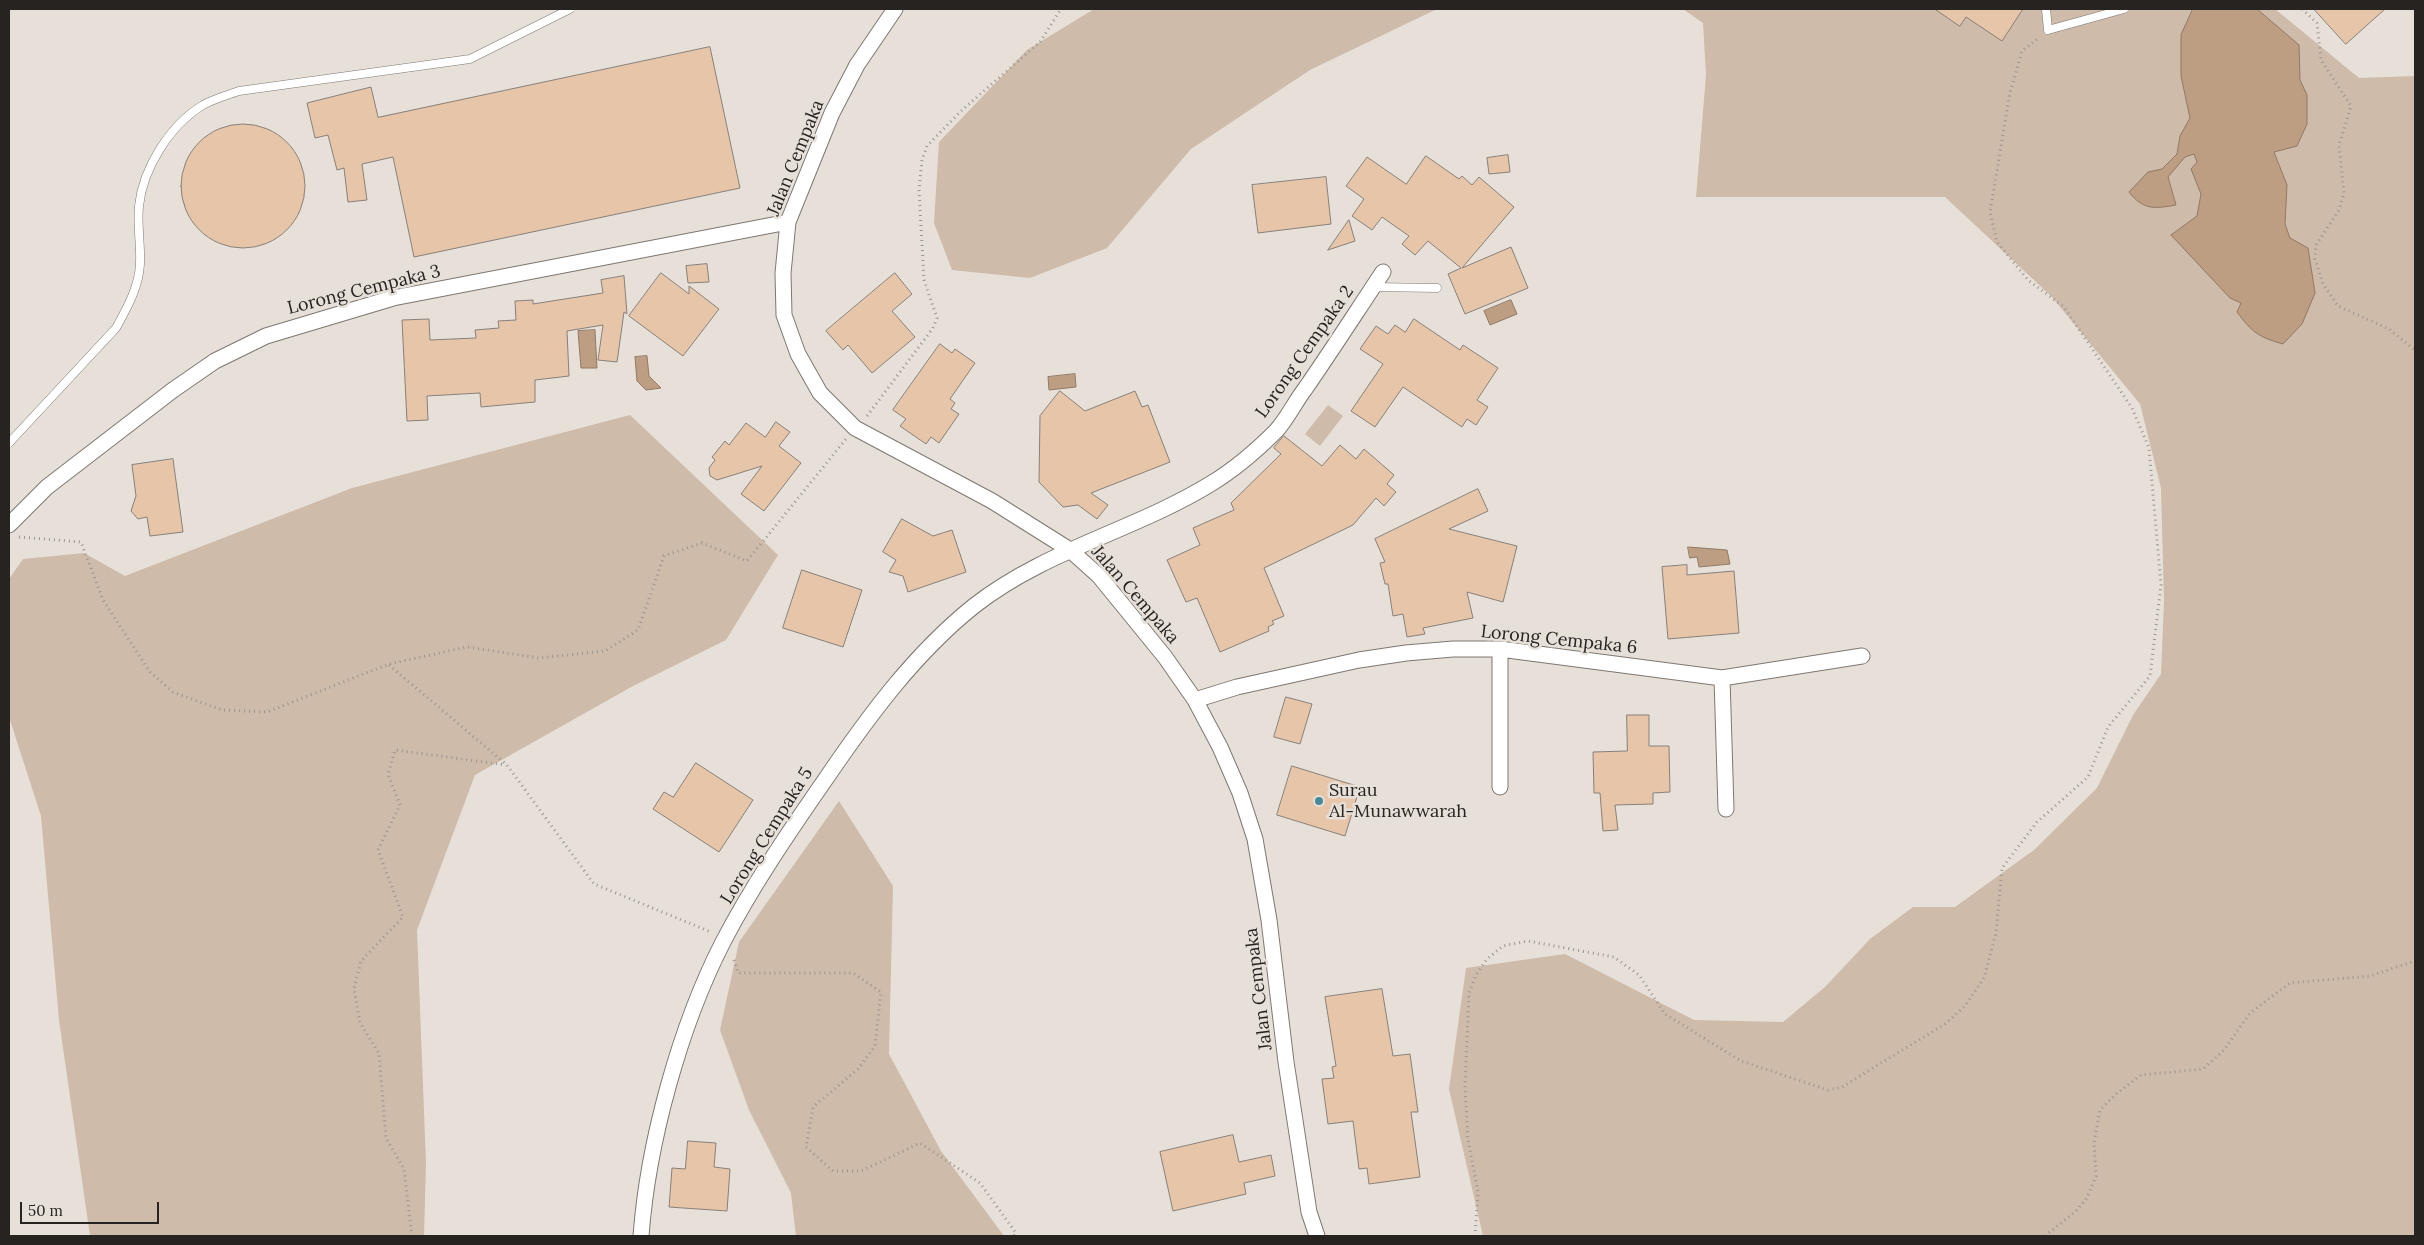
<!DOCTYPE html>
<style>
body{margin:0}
#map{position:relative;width:2424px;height:1245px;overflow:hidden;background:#e7e0d9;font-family:Lora,serif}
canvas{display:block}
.frame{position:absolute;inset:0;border:10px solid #262321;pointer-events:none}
.scale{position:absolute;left:20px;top:1202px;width:139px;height:22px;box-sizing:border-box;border:2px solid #262321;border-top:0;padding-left:6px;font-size:15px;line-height:18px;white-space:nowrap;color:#262321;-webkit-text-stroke:4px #e7e0d9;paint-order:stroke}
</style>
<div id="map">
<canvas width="2424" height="1245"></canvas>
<div class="frame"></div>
<div class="scale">50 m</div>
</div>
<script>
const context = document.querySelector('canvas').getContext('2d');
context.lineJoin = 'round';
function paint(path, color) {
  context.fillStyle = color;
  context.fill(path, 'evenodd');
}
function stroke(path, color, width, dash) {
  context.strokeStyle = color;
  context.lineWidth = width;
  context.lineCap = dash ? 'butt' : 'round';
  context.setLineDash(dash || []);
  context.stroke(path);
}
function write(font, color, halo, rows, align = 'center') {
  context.font = font + ' Lora,serif';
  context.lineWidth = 5;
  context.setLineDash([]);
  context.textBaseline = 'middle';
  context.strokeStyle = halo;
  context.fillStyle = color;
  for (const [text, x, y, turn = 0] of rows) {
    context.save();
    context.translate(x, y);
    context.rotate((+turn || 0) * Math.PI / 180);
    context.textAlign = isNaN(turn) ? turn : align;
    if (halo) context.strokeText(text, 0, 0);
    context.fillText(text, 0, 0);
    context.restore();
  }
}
const green = new Path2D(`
 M1094 9H1437L1310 70 1191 149 1107 248 1030 278 952 270 934 223 939 142 1027 50Z
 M1683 9H2275L2359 78 2415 76V1236H1483L1449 1089 1466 968 1565 954 1694 1020 1783 1022 1825 987 1870 939 1913 907H1955L2034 850 2097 788 2133 715 2161 674 2164 601 2161 488 2140 404 2051 296 1945 197H1696L1706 75 1703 23Z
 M1328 405 1343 416 1320 446 1305 434Z
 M630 415 778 555 726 640 633 686 475 775 417 930 426 1163 424 1236H90L59 1020 41 816 9 717V579L23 559 84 553 125 576 352 488Z
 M839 801 893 886 889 1054 941 1151 1004 1236H796L791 1193 749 1110 720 1030 739 942Z`);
const water = new Path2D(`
 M2193 9H2257L2299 45 2300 80 2307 95V124L2297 146 2274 152 2287 185 2285 224 2290 238 2308 248 2315 293 2302 324 2283 344C2258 337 2252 332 2237 312L2241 303 2230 298 2171 235 2197 216 2201 194 2191 169 2197 162 2194 154 2185 157 2168 177 2176 205C2154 209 2143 210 2129 192L2148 172 2162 169 2177 154 2180 136 2190 118 2181 76V35Z
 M1511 300 1517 314 1490 325 1484 311Z
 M595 330 597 368H581L578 331Z
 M647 356 649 376 661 388 646 390 637 381 635 357Z
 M1075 374 1076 387 1049 390 1048 377Z
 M1688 547 1727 550 1730 564 1699 567 1697 557 1690 558Z`);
const building = new Path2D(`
 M1935 9H2023L2002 41 1966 17 1960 26Z
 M2314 9H2385L2346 44Z
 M710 47 740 188 414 257 393 157 362 164 367 200 348 202 344 168 337 170 328 135 315 138 307 103 371 87 378 117Z
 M181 186a62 62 0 1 1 124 0a62 62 0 1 1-124 0Z
 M1508 155 1510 172 1489 174 1487 158Z
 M1426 156 1459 179 1462 176 1472 185 1479 177 1514 207 1462 268 1511 247 1528 288 1465 314 1448 274 1461 268 1428 241 1415 255 1402 244 1409 236 1382 217 1372 230 1352 216 1364 199 1346 186 1367 157 1406 184Z
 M1326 177 1331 224 1258 233 1252 185Z
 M1349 220 1355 241 1328 250Z
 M707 264 709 282 688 283 686 266Z
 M661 273 689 294V286L719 309 683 356 629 316Z
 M895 273 912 294 892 311 915 337 872 373 848 345 843 350 826 331Z
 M624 276 627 314 624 312 617 362 598 360 603 325 567 331 569 376 535 380V402L481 407 480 393 427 396 428 420 407 421 402 320 429 319 430 340 476 338 475 330 499 328 498 321 516 320 515 301 533 300V304L603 293 601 280Z
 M1414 319 1460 350 1463 345 1498 368 1477 400 1488 407 1476 425 1467 419 1462 427 1403 387 1375 427 1351 411 1383 364 1360 349 1376 326 1388 334 1395 325 1405 332Z
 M940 344 952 353 955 349 975 363 950 399 955 403 951 409 959 414 939 443 931 437 926 444 900 426 906 419 893 410Z
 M1060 391 1085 411 1135 391 1142 407 1148 405 1170 462 1091 493 1108 505 1097 519 1078 505 1063 507 1039 482 1040 416Z
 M776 422 790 432 779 446 801 463 764 511 741 494 762 466 717 480 710 476 709 468 715 460 712 457 725 441 729 445 746 423 765 437Z
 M1284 436 1322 466 1340 445 1356 459 1364 449 1394 475 1387 484 1396 492 1384 506 1376 498 1353 525 1264 568 1284 616 1272 621 1274 624 1268 627 1269 631 1220 652 1197 598 1186 602 1167 560 1200 545 1193 528 1234 510 1231 503 1281 454 1274 448Z
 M173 459 183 532 150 536 147 517 138 519 131 511 136 496 132 465Z
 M1478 489 1488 511 1449 529 1517 546 1503 602 1467 592 1473 618 1423 628 1425 634 1407 637 1403 614 1393 616 1388 584H1385L1380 563 1385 562 1375 539Z
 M902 519 933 536 952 530 966 572 908 592 903 576 889 572 896 560 883 552Z
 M1687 565V575L1734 571 1739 633 1668 639 1662 567Z
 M802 570 862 590 843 647 783 628Z
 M1286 697 1312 704 1300 744 1274 737Z
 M1627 715H1649V746H1669L1670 792 1653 793V804L1615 805 1618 830 1603 831 1600 793H1594L1593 752 1627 751Z
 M696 763 753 800 719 852 653 809 664 792 673 797Z
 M1292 766 1360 787 1345 836 1277 815Z
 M1382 989 1393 1056 1410 1054 1418 1112H1411L1420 1177 1369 1184 1367 1168 1359 1169 1353 1121 1328 1124 1322 1079 1334 1078 1332 1067 1336 1066 1325 997Z
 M1233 1135 1239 1162 1271 1155 1275 1176 1244 1183 1246 1194 1173 1211 1160 1152Z
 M688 1141 716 1143 714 1167 730 1169 727 1211 669 1207 672 1168 685 1169Z`);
const path = new Path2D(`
 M2302 9 2317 23 2321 60 2351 106 2339 145 2344 193 2339 210 2316 245 2315 259 2323 284 2338 306 2389 329 2415 350
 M867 416 933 328 937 318 924 280 919 190 922 160 927 146 961 111 1040 42 1061 9
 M19 537 81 542 103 600 150 672 173 692 222 710 267 712 389 664 467 647 539 658 605 651 638 630 664 556 702 543 747 561 846 439
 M389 665 507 765 594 884 711 932
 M734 960 738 973H853L881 992 875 1046 858 1069 813 1107 806 1147 833 1171H861L920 1143 980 1183 1016 1233 1014 1236
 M412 1236 404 1169 386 1138 379 1053 360 1023 354 989 361 961 403 917 378 850 400 805 388 774 395 750 506 765
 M1475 1236 1478 1192 1468 1140 1465 1087 1469 993 1476 975 1487 959 1503 946 1528 941 1614 957 1639 975 1665 1014 1741 1061 1828 1090 1842 1087 1945 1024 1965 1006 1984 978 1996 933 2002 868 2037 822 2088 777 2108 727 2150 676 2161 585 2149 448 2132 408 2064 307 2028 280 1997 242 1990 212 2010 93 2022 51 2040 37
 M2045 1236 2075 1212 2087 1198 2096 1176 2094 1142 2100 1110 2116 1094 2141 1075 2203 1069 2224 1050 2250 1013 2290 983 2370 976 2415 961`);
const service = new Path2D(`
 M2046 9 2048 30 2124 9
 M1373 287 1437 288
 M9 443 116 328C127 308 139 287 140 264 141 245 137 225 139 206 143 168 170 125 203 105 214 99 228 95 239 91L470 59 570 9`);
const minor = new Path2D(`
 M895 9 857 65 832 113 788 222 783 273 784 315 798 354 820 393 855 428 992 501 1070 550 1099 576 1165 657 1195 700 1220 747 1240 793 1255 839 1269 920 1286 1062 1309 1212 1317 1236
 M9 525 47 487 173 390 215 361 266 336 393 298 788 222
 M1722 678 1726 809
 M1195 700 1237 687 1359 660 1406 653 1453 649H1500L1722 678 1862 656
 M1500 787V649
 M641 1236C648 1142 680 1026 723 942 752 886 789 832 825 780 868 717 914 654 974 606 1045 550 1136 530 1212 483 1235 469 1257 450 1276 431 1287 419 1295 402 1305 389 1332 350 1357 311 1383 272`);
const markers = [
 [1319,801,5,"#468a98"]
];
const streetNames = [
 ["Jalan Cempaka",796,158,-68],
 ["Lorong Cempaka 3",364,290,-14],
 ["Lorong Cempaka 2",1305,352,-55],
 ["Jalan Cempaka",1135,595,49],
 ["Lorong Cempaka 6",1559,640,6],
 ["Lorong Cempaka 5",767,836,-58],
 ["Jalan Cempaka",1259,989,-97]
];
const poiNames = [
 ["Surau",1329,791],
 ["Al-Munawwarah",1329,812]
];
paint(green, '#cebbaa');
paint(water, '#bd9e82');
stroke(water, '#907965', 1);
paint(building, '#e6c5a9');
stroke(building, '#87807a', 1);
stroke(service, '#7e7771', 9);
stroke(minor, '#7e7771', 17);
stroke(path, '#9b9590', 3, [1, 4]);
stroke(service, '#fff', 8);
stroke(minor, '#fff', 15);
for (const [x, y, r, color] of markers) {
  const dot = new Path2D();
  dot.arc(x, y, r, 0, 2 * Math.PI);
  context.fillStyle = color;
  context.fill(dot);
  stroke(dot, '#e7e0d9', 2);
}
write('18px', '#262321', '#e7e0d9', streetNames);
write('18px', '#262321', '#e7e0d9', poiNames, 'left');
</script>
